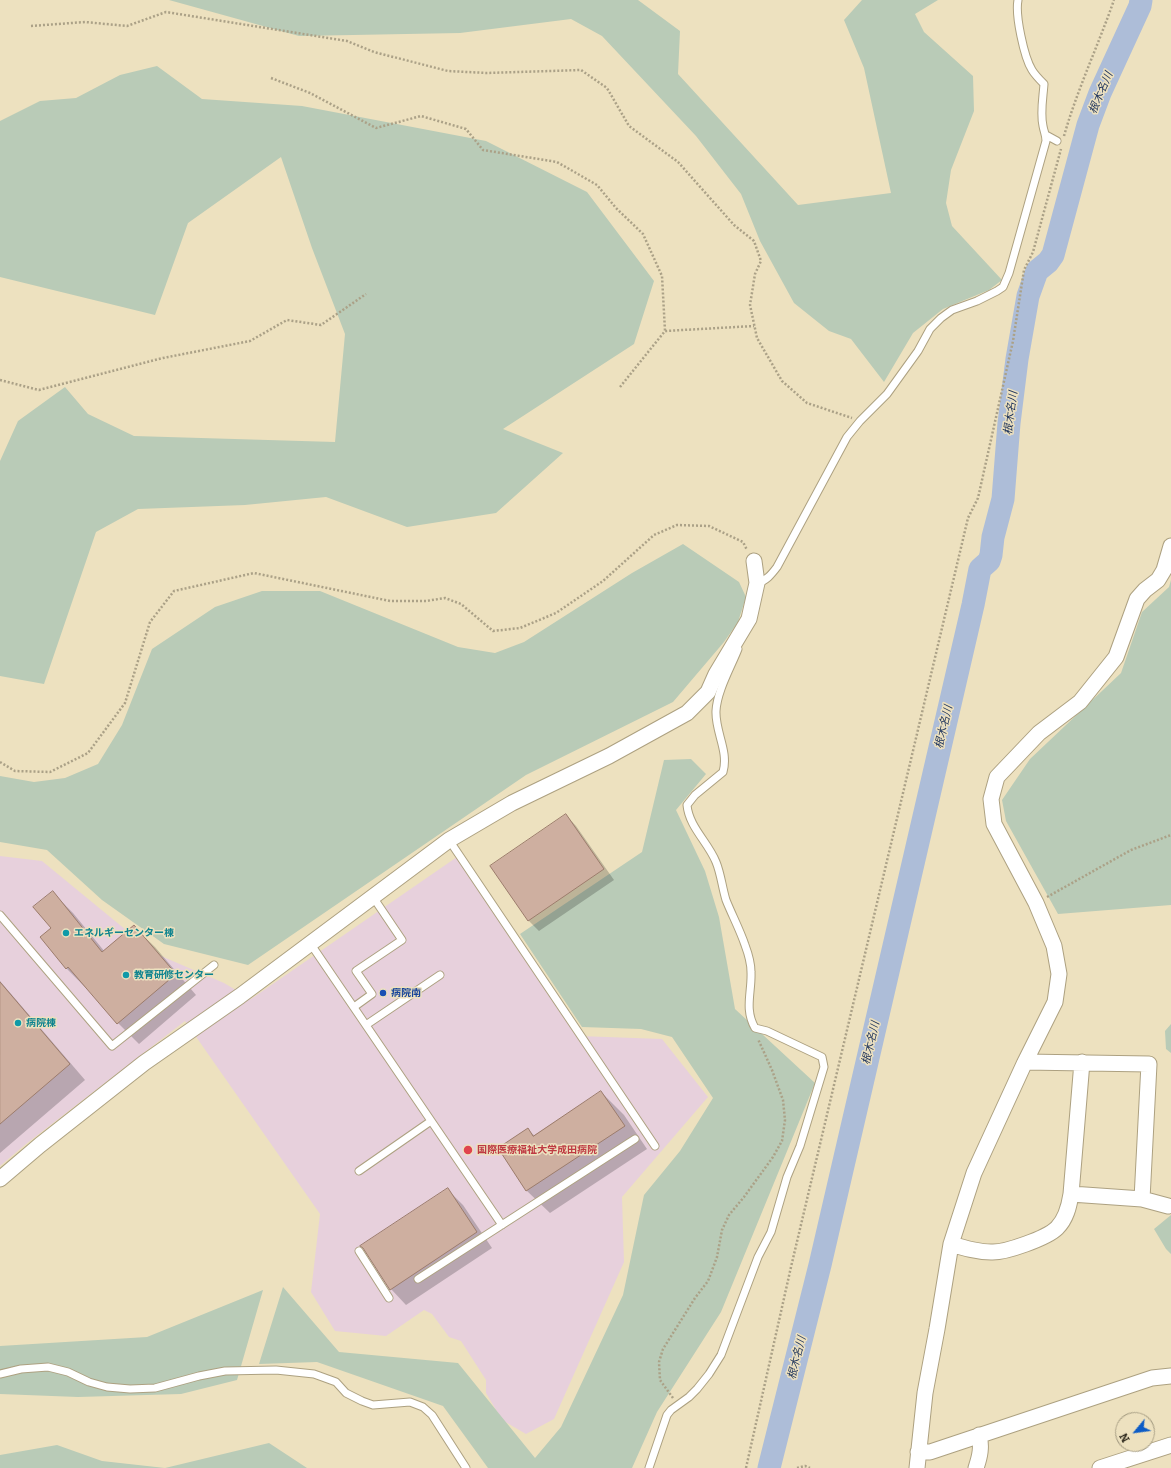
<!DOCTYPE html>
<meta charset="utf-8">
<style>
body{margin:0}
#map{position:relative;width:1171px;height:1468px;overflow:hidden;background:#ede1bf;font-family:Bitter,serif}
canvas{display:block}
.north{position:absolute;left:1115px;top:1412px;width:40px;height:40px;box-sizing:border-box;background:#ede1bf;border:1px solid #a39a80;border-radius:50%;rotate:241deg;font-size:11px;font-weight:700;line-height:16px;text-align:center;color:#342f22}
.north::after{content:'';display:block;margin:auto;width:14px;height:18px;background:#0d5cc6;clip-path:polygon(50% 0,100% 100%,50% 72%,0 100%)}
</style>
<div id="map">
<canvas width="1171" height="1468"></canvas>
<div class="north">N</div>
</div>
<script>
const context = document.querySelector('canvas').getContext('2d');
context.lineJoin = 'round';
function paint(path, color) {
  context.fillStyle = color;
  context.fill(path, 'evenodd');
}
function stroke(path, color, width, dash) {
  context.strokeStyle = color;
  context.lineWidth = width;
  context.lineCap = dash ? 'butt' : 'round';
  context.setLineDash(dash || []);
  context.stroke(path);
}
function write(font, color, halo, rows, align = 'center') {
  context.font = font + ' Bitter,"Noto Sans JP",serif';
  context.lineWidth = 3;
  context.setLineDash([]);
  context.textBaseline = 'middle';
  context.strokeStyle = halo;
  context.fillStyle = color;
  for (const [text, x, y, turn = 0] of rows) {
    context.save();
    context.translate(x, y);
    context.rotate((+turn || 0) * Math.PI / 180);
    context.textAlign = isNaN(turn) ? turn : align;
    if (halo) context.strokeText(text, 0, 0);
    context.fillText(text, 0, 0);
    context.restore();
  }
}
const medical = new Path2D(`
 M0 856 42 861 154 953 224 983 251 999 457 857 579 1036 662 1039 708 1097 622 1197 624 1262 554 1419 526 1434 502 1420 486 1393V1380L461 1341 449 1337 432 1314 424 1310 386 1336 335 1331 311 1292 320 1214 185 1021 26 1144 0 1166Z`);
const green = new Path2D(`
 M169 0H638L680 31 678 74 798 205 891 193 864 68 844 20 862 0H938L915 14 924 32 973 76 974 111 951 170 946 203 952 226 1002 280 989 290 943 309 913 333 884 382 851 339 829 331 794 303 760 241 741 194 696 136 602 36 571 19 460 33 299 36Z
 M157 66 202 99 302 106 486 141 587 192 654 281 634 344 503 429 563 453 496 513 407 527 326 497 245 505 138 509 96 532 44 684 0 676V461L18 421 65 387 88 414 134 436 335 442 345 334 312 248 281 157 188 223 155 315 0 277V121L40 101 76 98 120 75Z
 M683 544 739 582 746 597 738 622 724 642 673 702 526 775 248 965 164 944 102 900 47 850 0 842V776L34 782 65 778 98 764 122 725 152 649 215 607 262 591H320L458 647 495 653 524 642 632 573Z
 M1171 580V905L1058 914 1006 821 1002 800 1030 759 1121 673 1142 612 1169 587Z
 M691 759 706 774 676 810 705 871 719 917 735 1009 815 1083 721 1312 657 1412 632 1468H488L443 1406 317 1362 259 1364 283 1287 339 1352 458 1363 535 1458 561 1427 623 1295 644 1195 680 1151 713 1098 672 1037 641 1029 582 1027 520 934 642 852 664 760Z
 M1171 1024V1053L1166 1049 1165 1031Z
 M1171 1215V1254L1166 1249 1154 1229Z
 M263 1290 237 1380 181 1394 78 1397 0 1394V1346L147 1337Z
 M269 1443 307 1468H0V1455L57 1445 102 1461 165 1468Z`);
const shadow = new Path2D(`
 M566 815 576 826 614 880 539 931 529 921 491 866Z
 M53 893 73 913 105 952 134 927 155 947 196 995 139 1044 118 1023 88 988 87 989 66 968 52 928Z
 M0 981 85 1080 0 1153Z
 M601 1092 624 1115 647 1149 550 1213 527 1191 499 1149 528 1130 535 1136Z
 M448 1190 463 1205 492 1248 406 1305 391 1289 366 1250Z`);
const river = new Path2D(`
 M769 1468 820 1265 973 605 980 569 989 561 991 555 993 537 1003 499 1009 423 1017 359 1028 296 1037 271 1048 262 1053 255 1088 125 1100 93 1140 6 1141 0`);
const building = new Path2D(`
 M566 814 604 869 528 921 490 866Z
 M53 891 102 952 134 925 176 974 117 1024 68 967 66 969 40 937 51 928 33 907Z
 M0 982 70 1064 0 1124Z
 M601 1091 625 1126 526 1191 498 1148 528 1128 533 1136Z
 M448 1188 477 1232 390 1290 363 1248 360 1246Z`);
const path = new Path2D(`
 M31 26 85 22 127 26 166 12 347 41 374 52 448 71 487 73 581 70 607 88 629 126 678 162 734 225 754 241 761 261 755 274 750 305 757 338 782 381 807 403 852 418
 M271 78 310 93 376 128 421 116 466 129 483 150 557 162 597 185 616 208 643 234 662 276 665 331
 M1064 136C1077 90 1098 46 1114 0
 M0 380 39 390 163 358 250 341 287 320 321 325 366 294
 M620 387 665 331 754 326
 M0 762 15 771 50 772 88 753 125 703 150 622 174 591 254 573 390 601H426L445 598 461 604 493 631 520 628 556 613 603 581 654 535 677 525 709 526 743 542 747 550
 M1047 897 1131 850 1171 835
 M673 1398 660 1380 659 1362 663 1349 695 1298 708 1281 717 1257 722 1230 729 1215 744 1197 773 1157 782 1141 785 1120 783 1100 772 1070 758 1039
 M746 1468 791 1267 968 518 978 498 1013 341 1024 270 1033 252 1061 149
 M797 1468 805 1466 810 1468`);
const lane = new Path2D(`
 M1046 135 1057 141
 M757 583C766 581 771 575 777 567L847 437 860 421 887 394 918 351 930 329 941 318 952 310 977 301 997 291 1003 287 1009 273 1046 141C1046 135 1044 132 1043 126 1040 113 1043 98 1044 84 1040 80 1035 75 1032 70 1024 57 1015 15 1018 0
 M449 840 655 1146
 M0 915 112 1046 214 965
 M310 943 502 1225
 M354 1007 372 994 356 971 402 940 373 897
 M366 1025 440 975
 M359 1171 431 1121
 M359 1251 389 1298
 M418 1279 635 1139
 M0 1374 21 1369 48 1367 68 1372 89 1382 107 1387 130 1389 155 1388 199 1376 225 1371 276 1370 314 1374 336 1382 346 1393 362 1401 373 1405 410 1402 423 1407 432 1415 466 1468
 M649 1468 667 1415 671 1410 689 1397 697 1389 709 1374 721 1355 758 1257 771 1232 787 1177 800 1146 824 1067 822 1057 767 1031 755 1028C744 1009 752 992 751 972 751 963 748 953 745 945 740 930 732 915 726 900 722 887 721 874 716 862 708 842 689 827 687 805L695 795 723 772C729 751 715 732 716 711 717 691 731 667 738 649`);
const street = new Path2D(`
 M1025 1062 1149 1064 1142 1199
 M0 1179 40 1145 144 1063 240 996 449 840 512 803 609 756 687 713 708 692 716 674 749 619 757 583 754 561
 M1071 1194 1142 1199 1168 1206
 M951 1244C964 1248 977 1252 991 1252 1005 1253 1047 1238 1057 1228 1066 1219 1069 1207 1071 1194L1082 1062
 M918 1452H930L1152 1378 1171 1376
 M917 1468 925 1393 937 1329 951 1244 974 1173 1025 1062 1055 1002 1059 974 1054 946 1036 903 994 824 991 799 997 777 1039 733 1080 702 1116 657 1137 599 1145 590 1158 580 1164 570 1171 546
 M976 1468C980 1456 982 1447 979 1435
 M1100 1468 1171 1445`);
const markers = [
 [66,933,4,"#0f9aa8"],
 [126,975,4,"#0f9aa8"],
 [383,993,4,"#1a4fb4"],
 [18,1023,4,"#0f9aa8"],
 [468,1150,5,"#e0444e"]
];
const cultureNames = [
 ["エネルギーセンター棟",74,933],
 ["教育研修センター",134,975],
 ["病院棟",26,1023]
];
const transitNames = [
 ["病院南",391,993]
];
const healthNames = [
 ["国際医療福祉大学成田病院",477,1150]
];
const waterNames = [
 ["根木名川",1101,93,-67],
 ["根木名川",1011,413,-83],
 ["根木名川",944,727,-77],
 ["根木名川",871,1043,-77],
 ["根木名川",797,1358,-76]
];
paint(medical, '#e7d0dc');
paint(green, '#b9cbb7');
paint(shadow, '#0003');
stroke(river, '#adbdd8', 23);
paint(building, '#ceafa0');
stroke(building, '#9c7c6c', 1);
stroke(lane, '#ada181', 9);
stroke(street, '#ada181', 17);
stroke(path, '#aba187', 2.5, [2, 2]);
stroke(lane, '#fff', 7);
stroke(street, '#fff', 15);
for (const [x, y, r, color] of markers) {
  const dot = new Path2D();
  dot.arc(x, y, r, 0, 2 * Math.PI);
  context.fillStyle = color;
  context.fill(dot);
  stroke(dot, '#ede1bf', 1.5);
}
write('bold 10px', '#0d838f', '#ede1bf', cultureNames, 'left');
write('bold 10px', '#164399', '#ede1bf', transitNames, 'left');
write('bold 10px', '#be3a42', '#ede1bf', healthNames, 'left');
write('italic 11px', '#24395f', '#ede1bf', waterNames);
</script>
